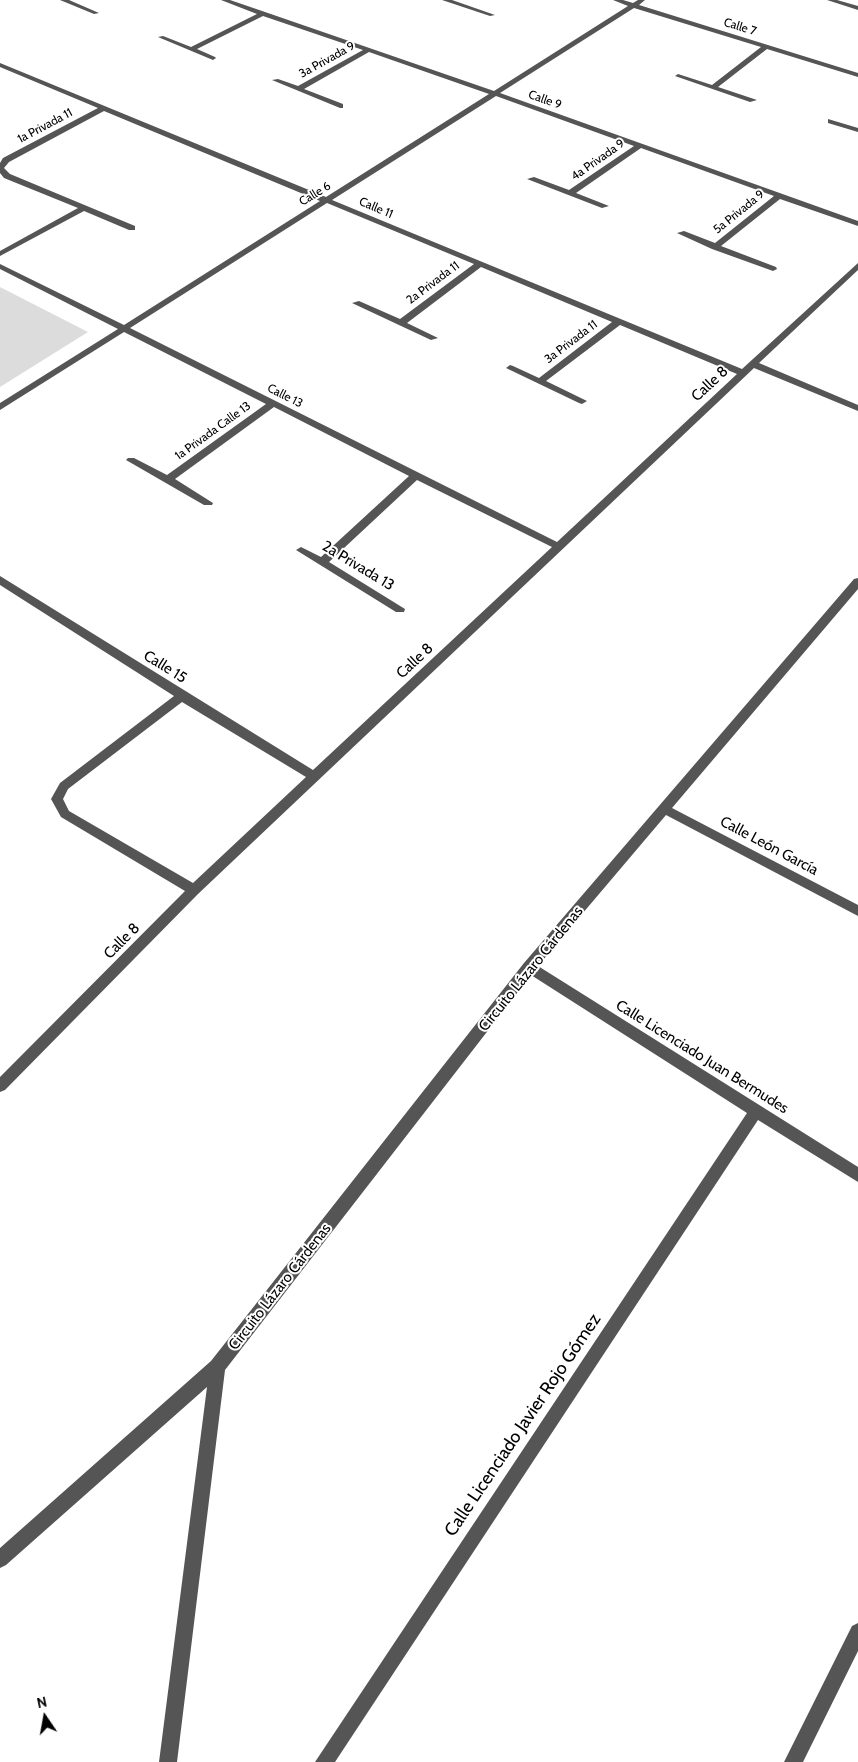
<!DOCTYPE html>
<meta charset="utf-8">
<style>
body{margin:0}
#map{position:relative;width:858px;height:1762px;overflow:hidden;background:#fff;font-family:Cabin,sans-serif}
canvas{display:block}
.north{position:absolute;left:20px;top:1692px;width:50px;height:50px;-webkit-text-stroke:4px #fff;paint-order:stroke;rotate:348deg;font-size:14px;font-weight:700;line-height:20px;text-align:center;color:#000}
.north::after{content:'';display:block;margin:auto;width:18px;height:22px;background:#000;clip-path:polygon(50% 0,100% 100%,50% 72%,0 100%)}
</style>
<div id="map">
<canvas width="858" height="1762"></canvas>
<div class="north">N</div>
</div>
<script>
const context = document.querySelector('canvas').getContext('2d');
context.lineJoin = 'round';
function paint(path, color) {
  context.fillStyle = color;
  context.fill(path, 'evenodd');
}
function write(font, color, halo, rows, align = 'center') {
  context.font = font + ' Cabin,sans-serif';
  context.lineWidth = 4;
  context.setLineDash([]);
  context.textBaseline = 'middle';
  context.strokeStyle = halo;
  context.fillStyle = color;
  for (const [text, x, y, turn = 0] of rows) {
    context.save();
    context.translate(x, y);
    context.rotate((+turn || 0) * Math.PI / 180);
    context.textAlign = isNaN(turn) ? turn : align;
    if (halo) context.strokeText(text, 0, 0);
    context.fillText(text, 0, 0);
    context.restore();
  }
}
const green = new Path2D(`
 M0 287 88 332 0 387Z`);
const minor = new Path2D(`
 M60 0H69L99 13 94 14Z
 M221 0H230L265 12 494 91 628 6 613 0H623L633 3 638 0H645L639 5 858 73V77L767 49 718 87 757 100 750 102 675 76 678 74 712 85 761 47 634 8 500 93 858 221V226L780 199 721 246 776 267 777 269 773 271 712 249 677 233 684 231 715 243 774 196 641 148 576 193 609 206 602 208 527 179 534 177 569 190 634 146 496 96 332 200 742 369 858 263V270L759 363 858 405V411L754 368 198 894 5 1090 0 1092V1077L185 891 61 817 51 799 60 783 174 696 0 585V576L313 770 552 547 417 480 329 562 405 609 404 612H396L296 550 301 547 321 557 409 476 274 407 175 479 213 503 212 505H204L126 460 128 458H134L167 475 266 404 124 332 0 410V403L118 329 0 269V264L124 325 320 201 104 111 9 162 4 168 10 174 135 226V230H129L84 211 0 256V251L78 208 4 178 0 173V163L3 158 98 108 0 67V63L326 197 489 94 369 52 304 89 343 104V108H340L272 80 278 79 298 86 363 50 263 16 197 49 215 57 216 58 213 60 158 37 163 36 191 47 257 14ZM327 203 474 264 400 319 359 301 352 303 431 340 438 338 407 323 481 267 612 322 539 378 513 366 510 365 506 368 579 403 582 404 587 401 546 381 620 325 737 374 557 542 130 328ZM182 702 306 777 193 883 69 811 63 799 68 789Z
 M442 0H452L495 15 490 16Z
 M827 0H837L858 6V10Z
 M828 119 858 128V132L828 123Z
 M858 578V589L672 808 858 905V916L666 815 538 966 858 1167V1182L758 1120 335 1762H315L747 1113 531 975 225 1370 177 1762H159L207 1387 6 1565 0 1568V1548L211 1361 524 963 854 579Z
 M858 1623V1651L803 1762H784L852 1626Z`);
const farStreetnames = [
 ["Calle 7",740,27,17],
 ["3a Privada 9",327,60,-29],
 ["Calle 9",545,100,20],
 ["1a Privada 11",45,126,-28],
 ["4a Privada 9",598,160,-35],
 ["Calle 6",315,194,-32],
 ["Calle 11",376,208,23],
 ["5a Privada 9",739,212,-39],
 ["2a Privada 11",433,283,-37],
 ["3a Privada 11",571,342,-37],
 ["Calle 13",285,396,27],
 ["1a Privada Calle 13",213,431,-36]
];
const streetNames = [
 ["Calle 8",710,384,-43],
 ["2a Privada 13",358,566,31],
 ["Calle 8",415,661,-43],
 ["Calle 15",165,667,32],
 ["Calle León García",769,846,28],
 ["Calle 8",122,941,-45],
 ["Circuito Lázaro Cárdenas",531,969,-51],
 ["Calle Licenciado Juan Bermudes",702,1057,32],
 ["Circuito Lázaro Cárdenas",280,1287,-52]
];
const nearStreetnames = [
 ["Calle Licenciado Javier Rojo Gómez",523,1425,-56]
];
paint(green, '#dcdcdc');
paint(minor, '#555');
write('12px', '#000', '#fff', farStreetnames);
write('15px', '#000', '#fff', streetNames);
write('18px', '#000', '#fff', nearStreetnames);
</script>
